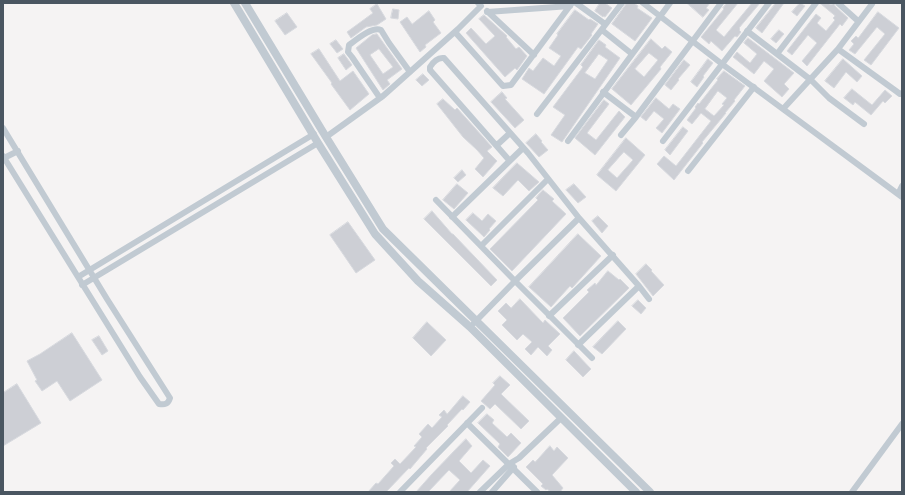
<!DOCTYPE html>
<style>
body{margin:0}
#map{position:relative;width:905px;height:495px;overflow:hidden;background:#f5f3f3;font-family:Overpass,sans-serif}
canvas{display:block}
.frame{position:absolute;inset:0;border:4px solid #4a5661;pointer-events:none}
</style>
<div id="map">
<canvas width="905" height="495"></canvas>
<div class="frame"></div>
</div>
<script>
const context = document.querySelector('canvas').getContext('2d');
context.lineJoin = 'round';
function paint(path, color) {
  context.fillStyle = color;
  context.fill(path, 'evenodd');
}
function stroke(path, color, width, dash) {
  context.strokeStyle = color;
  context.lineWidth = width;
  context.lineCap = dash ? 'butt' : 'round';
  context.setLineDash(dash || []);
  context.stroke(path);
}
const building = new Path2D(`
 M600 3H605L612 8 605 17 603 16V17L595 11Z
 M627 3H634L638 6 637 8 652 18 635 41 612 24Z
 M687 3H710L706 8 709 10 703 17Z
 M727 3H738L716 30 724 37 752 3H760L739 28 740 29 739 30 741 32 737 37 735 36 722 51 711 41 709 44 701 37 724 9 723 8Z
 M776 3H784L762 33 756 28Z
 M800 3 805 6 797 16 792 12Z
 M820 3H828L831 5 834 3 835 6 848 18 842 26 840 24 807 66 802 61 817 43 808 35 792 55 787 51 816 14 821 18 817 23 826 31 835 20 833 18 835 16Z
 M377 4 386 19 377 25 366 27 351 38 347 32 373 13 370 9Z
 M393 9 399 10 398 19 391 18Z
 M575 10 589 20 590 19 598 24 591 34 592 35 581 49 578 47 544 94 522 79 529 68 533 71 543 58 554 66 561 56 549 48 558 35 557 34Z
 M429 11 435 20 433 22 441 33 425 45 426 47 420 52 400 22 407 17 412 24Z
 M878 12 899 28 871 65 864 60 885 34 877 27 855 54 849 50 854 44 851 41 856 36 858 38Z
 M287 13 297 27 285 35 275 21Z
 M484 15 507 36 506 37 516 49 519 47 527 56 517 70 515 68 505 77 466 33 471 28 486 44 495 36 479 19Z
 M779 30 784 34 776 43 771 39Z
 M377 34 402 69 387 80 390 84 383 90 356 48 372 35ZM379 49 393 67 383 74 370 55Z
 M748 38 794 73 784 84 789 89 782 97 764 81 774 69 764 61 754 74 733 57 737 52 750 63 757 54 744 43Z
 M651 39 662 49 665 46 672 52 660 67 661 69 631 105 612 89ZM649 53 658 60 644 77 635 69Z
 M336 40 343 49 337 53 330 44Z
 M599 40 606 45 605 47 620 58 562 142 551 135 565 115 553 107 583 67 581 65ZM599 54 608 60 595 79 585 73Z
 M319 49 340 81 353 71 369 94 350 110 331 84 332 83 311 54Z
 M344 54 352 65 346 70 338 58Z
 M708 59 713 63 703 76 704 77 697 87 691 82Z
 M843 59 862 76 857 82 846 72 834 88 825 81Z
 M684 60 690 65 678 79 679 80 671 90 665 85Z
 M724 71 745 86 734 100 735 101 725 113H726L702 142 703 143 674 180 657 164 664 156 676 166 711 121 701 113 692 124 687 120 696 108 695 107 698 103 699 104 718 80 717 79ZM718 91 727 98 722 104 724 105 714 116 705 109Z
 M423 74 429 80 422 86 416 80Z
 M852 89 872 105 885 90 892 96 885 103 883 101 871 115 855 102 853 105 844 98Z
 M502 92 507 98 505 99 524 120 515 128 491 102Z
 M656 98 669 109 673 104 680 109 662 133 656 128 664 119 654 111 646 121 641 117Z
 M443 99 455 110 457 108 492 147 487 151 497 161 483 177 475 169 484 158 477 150 463 137 437 104Z
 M604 100 609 104 587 133 596 140 619 111 625 117 595 155 575 138Z
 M683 127 688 131 670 155 665 150Z
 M536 134 542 141 541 142 548 150 539 157 526 143Z
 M626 138 645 155 616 191 597 175ZM624 152 633 160 617 178 608 170Z
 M517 163 539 182 529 191 518 180 503 196 493 188Z
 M462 170 466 175 458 182 454 178Z
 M457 184 468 193 454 209 443 200Z
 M574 184 586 197 578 203 566 190Z
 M543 190 554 199 552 201 566 214 512 271 490 249 538 200 536 198Z
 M432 211 452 234H453L497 280 491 286 424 219Z
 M473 213 482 221 488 214 496 221 489 229 490 230 484 237 466 220Z
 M598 216 608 226 602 233 592 221Z
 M348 222 375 260 356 273 330 235Z
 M578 234 601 256 582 277 572 288 570 286 551 307 529 287Z
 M646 264 652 270 651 271 664 285 653 296 636 274Z
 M608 271 619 280 620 279 629 288 580 336 563 318 589 292 587 290 595 283 596 285Z
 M520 299 543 323 545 320 560 334 548 346 552 350 547 356 538 347 531 355 525 349 532 342 523 334 517 340 502 325 507 320 498 311 506 303 511 308Z
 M638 300 646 308 641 314 632 306Z
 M618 321 626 329 602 354 593 347Z
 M427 322 446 340 431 356 413 338Z
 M72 333 102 380 70 401 57 381 42 391 35 381 37 380 27 361 40 354Z
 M99 336 108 351 102 355 92 340Z
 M574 351 591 369 583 377 566 360Z
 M500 376 510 385 501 394 503 396 529 421 521 429 495 404 490 409 481 401 495 385 493 383Z
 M17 384 41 423 3 446V393Z
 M463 396 470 402 463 410 462 409 447 425 448 426 426 448 427 449 410 469 409 468 386 492H368L376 483 378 484 394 466 391 463 395 459 400 464 416 447 414 446 422 437 419 434 428 424 432 428 442 417 439 415 444 410 447 414Z
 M487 414 494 420 492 423 507 437 511 433 521 443 508 457 498 447 500 444 478 423Z
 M466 439 472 446 459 461 471 473 483 460 490 466 467 492H449L460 480 449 470 428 492H416L432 474Z
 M550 446 554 451 557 447 568 458 552 475 563 488 560 492H551L547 489 546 490 541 486 543 484 526 467 533 460 535 462Z`);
const minor = new Path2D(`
 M576 3 605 24
 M643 3 722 64 902 197
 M838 3 858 21
 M487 11 534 55
 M487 12 570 6
 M602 30 632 54
 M747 31 811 80 829 98 864 124
 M455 32 503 86 511 85 572 3
 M838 49 896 91 900 94 902 93
 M777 54 816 3
 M603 92 636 117
 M380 98 352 57 348 52 349 45C356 40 372 26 381 30L389 43 410 72
 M783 109 838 49 872 4
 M537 114 622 3
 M3 128 107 299 170 398C168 404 165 405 159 404L140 377 3 156
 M621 135 636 117 721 3
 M326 137 383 96 458 29 481 6 478 3
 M568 141 670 3
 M663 141 769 3
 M497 145 510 133
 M4 158 18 151
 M509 160 430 70V67C433 62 437 57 444 58L528 153 579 218 515 281 592 358
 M688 171 754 87
 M898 194 902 186
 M436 200 515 281 474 323
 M452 217 523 148
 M481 246 548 179
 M78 277 314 134
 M82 285 318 143
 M639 286 649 299
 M549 316 613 255
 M578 345 639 286 579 218
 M467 423 537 492
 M400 492 482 408
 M480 492 509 464 519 458 561 418
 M492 492 514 467
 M852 492 902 424`);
const tertiary = new Path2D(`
 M234 3 318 143 375 234 418 281 470 327 636 492
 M245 3 326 137 383 229 650 492`);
paint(building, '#cdcfd5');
stroke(building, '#d7d9de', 1);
stroke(minor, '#c1cad2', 6);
stroke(tertiary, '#c1cad2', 8);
</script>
